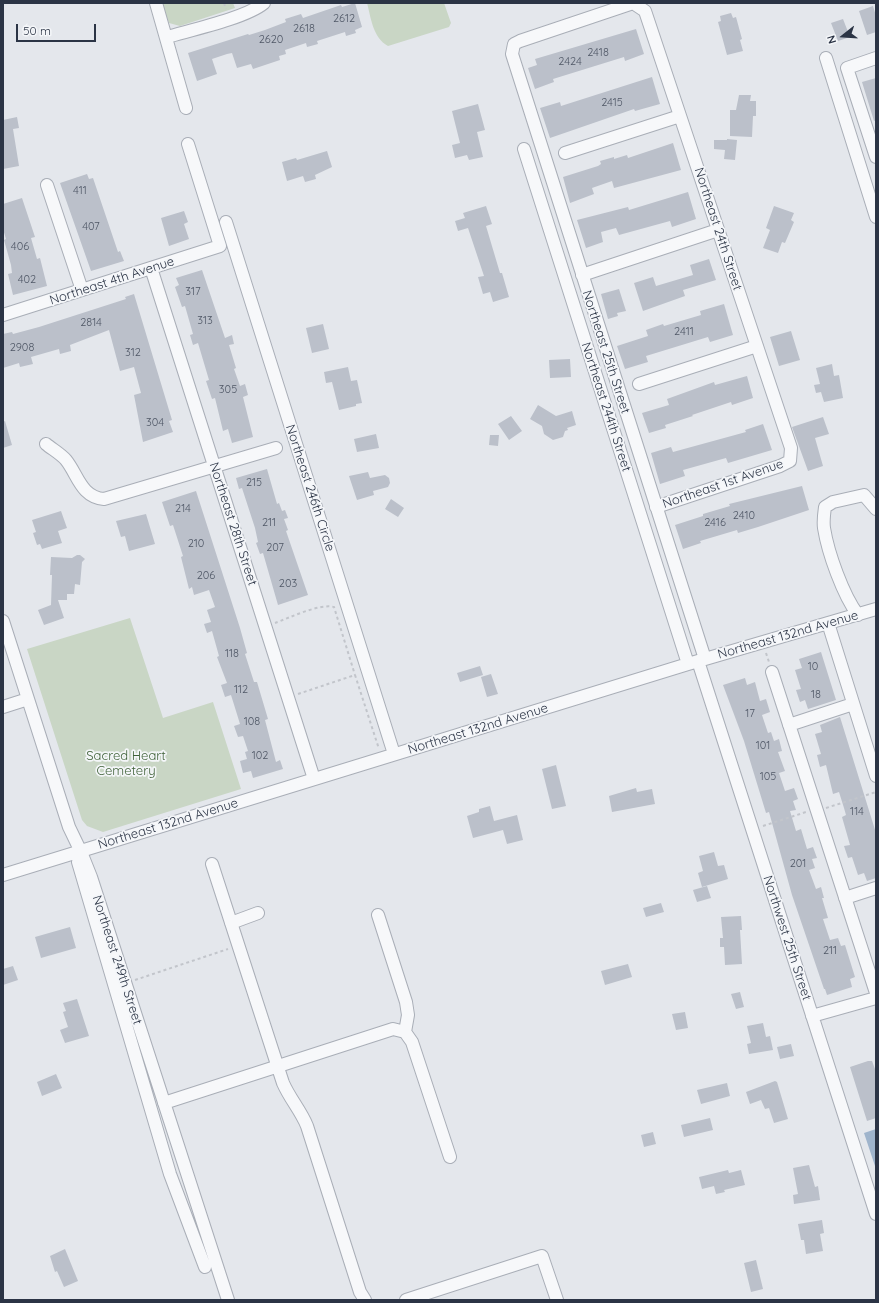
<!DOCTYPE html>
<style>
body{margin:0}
#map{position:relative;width:879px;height:1303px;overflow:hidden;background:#e4e7ec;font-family:Quicksand,sans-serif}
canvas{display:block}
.frame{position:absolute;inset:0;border:4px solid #2b3445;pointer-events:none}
.north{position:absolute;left:823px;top:16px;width:40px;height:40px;-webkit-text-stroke:3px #f4f6f9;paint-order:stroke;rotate:253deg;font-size:11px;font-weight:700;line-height:16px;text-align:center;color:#2b3445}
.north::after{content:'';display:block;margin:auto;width:14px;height:18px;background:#2b3445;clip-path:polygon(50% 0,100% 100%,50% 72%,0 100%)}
.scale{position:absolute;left:16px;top:24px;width:80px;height:18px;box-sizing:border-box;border:2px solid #2b3445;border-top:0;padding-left:5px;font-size:12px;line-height:14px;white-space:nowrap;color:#2b3445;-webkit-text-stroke:3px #f4f6f9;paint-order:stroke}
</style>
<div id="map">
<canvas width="879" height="1303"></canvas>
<div class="frame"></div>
<div class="north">N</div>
<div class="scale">50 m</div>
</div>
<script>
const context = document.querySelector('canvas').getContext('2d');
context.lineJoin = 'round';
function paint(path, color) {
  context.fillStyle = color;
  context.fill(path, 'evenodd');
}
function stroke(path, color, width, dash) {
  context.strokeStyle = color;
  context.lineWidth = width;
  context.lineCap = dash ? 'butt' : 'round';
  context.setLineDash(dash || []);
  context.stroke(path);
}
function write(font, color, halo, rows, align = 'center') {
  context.font = font + ' Quicksand,sans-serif';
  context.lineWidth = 3.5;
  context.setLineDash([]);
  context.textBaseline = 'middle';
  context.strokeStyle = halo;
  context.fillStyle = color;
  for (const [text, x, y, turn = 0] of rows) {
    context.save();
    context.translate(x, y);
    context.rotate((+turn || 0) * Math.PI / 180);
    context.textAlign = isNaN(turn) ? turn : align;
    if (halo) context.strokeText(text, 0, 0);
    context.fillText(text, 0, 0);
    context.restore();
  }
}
const green = new Path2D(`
 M161 3H233L235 8 180 26 169 23Z
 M367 3H444L451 23 449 27 388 46C373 38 371 18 367 3Z
 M130 618 163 718 213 702 241 789 103 832 87 826 82 820 27 649Z`);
const water = new Path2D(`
 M876 1129V1169L864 1133Z`);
const building = new Path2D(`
 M355 3 362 27 355 30 356 33 346 36 345 32 317 41 318 44 307 47 306 43 285 50 286 54 279 56 280 60 253 69 251 64 237 68 232 53 227 54 212 59 217 74 197 81 188 53 248 34 249 35 265 30 286 22 285 19 301 14 303 18 341 5 342 7Z
 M873 6 876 16V32L867 35 859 11Z
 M731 13 733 18 736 17 742 39 740 40 743 51 727 55 718 22 721 21 720 16Z
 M843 19 850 37 838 41 831 23Z
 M636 29 644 54 625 61 624 57 553 79 554 82 535 89 528 68 537 65 535 59Z
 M652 77 660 104 635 111 634 109 550 138 540 108 560 102 561 106Z
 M876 78V120L874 121 862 82Z
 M739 95H751L750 101H756V116H753L752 137 730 136V110H736Z
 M478 104 485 130 477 132 483 157 469 160 467 155 455 158 452 145 460 143 452 111Z
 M17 117 19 128 13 129 19 166 3 169V120Z
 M727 139 737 140 735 160 724 159 725 150 714 149V140H727Z
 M673 143 681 170 614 188 612 181 592 188 594 194 570 203 563 177 598 166 601 164 600 161 614 157V159L627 155 628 158Z
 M327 151 332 167 315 175 316 179 305 182 303 176 287 181 282 162 296 158 297 160Z
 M87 174 89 179 93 178 118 252 120 251 124 261 91 271 60 183Z
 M688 192 696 219 672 227 670 221 619 235 616 228 601 232 603 242 586 248 577 220 628 207 629 210Z
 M22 198 35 237 31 238 37 259 40 258 47 286 13 295 8 274 12 273 11 265 4 240 6 239 3 229V204Z
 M486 206 492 224 486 226 500 273H502L509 297 493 302 490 292 483 294 478 277 484 276 468 228 458 231 455 221 465 218 463 213Z
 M774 206 794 213 791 220 794 222 785 243 782 242 778 253 763 248 770 230 766 228Z
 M184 211 188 222 184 224 189 239 169 246 161 218Z
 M709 259 716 280 683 290 685 296 643 311 634 283 653 277 656 286 693 275 690 265Z
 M202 270 225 338 232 335 234 344 229 345 236 368 234 369 240 386 245 384 248 395 243 397 253 437 232 443 228 429 223 431 215 398 212 399 206 381 209 380 198 343 193 345 190 335 193 334 185 306 182 307 175 287 179 285 176 278Z
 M619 289 626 311 617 313 618 316 608 319 601 294Z
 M134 294 172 420 169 421 173 432 143 442 134 395 141 393 134 367 120 371 109 330 70 345 71 351 60 354 59 349 31 357 33 364 20 367 19 363 3 368V334L12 332 13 334 39 327 126 299 125 297Z
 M724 304 733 335 710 342 708 337 646 356 648 362 625 369 617 346 648 336 646 330 663 324 664 326 701 315 700 311Z
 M323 324 329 349 312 353 306 328Z
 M791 331 800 360 779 366 770 337Z
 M570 359 571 377 550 378 549 360Z
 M832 364 834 376 839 375 843 398 824 402 821 392 816 393 814 385 820 384 816 368Z
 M348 367 351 381 357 380 362 403 356 404V406L339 410 332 382 326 383 324 372Z
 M747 376 753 398 732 405 731 402 692 415 693 416 665 425 666 428 649 433 642 413 669 405 667 399 714 382 715 385Z
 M538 405 556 416 572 411 576 425 567 428 568 430 565 431 563 437 553 440 544 434 542 426 530 419Z
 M511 416 522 431 509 440 498 424Z
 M823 417 829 434 815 438 823 466 808 471 792 427Z
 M5 421 12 445 3 448V422Z
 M763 424 772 450 728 463 726 458 683 470 685 476 660 484 651 453 671 447 673 452 746 432 745 430Z
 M376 434 379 448 357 452 354 439Z
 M490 435H499L498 446 489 445Z
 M267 469 277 504 279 503 282 511 285 510 288 518 284 519 288 530 286 531 308 595 278 605 263 553 260 554 256 543 258 542 255 528 242 488 239 489 236 478Z
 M368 472 370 478 385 475 389 478 390 483 388 487 373 491 374 495 357 500 349 476Z
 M802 486 809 510 758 527 738 533 737 530 700 541 701 543 683 549 675 525 703 516V514L730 506 729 504Z
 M196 491 240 628 247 653 245 654 254 682H257L268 719 265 720 276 762 280 760 283 769 253 778 251 771 243 773 240 761 247 759 245 752 248 751 243 736 238 737 234 726 240 724 236 711 231 695 225 697 221 685 227 683 217 657 219 656 212 631 207 633 204 624 211 622 207 610 215 607 209 590 194 595 192 587 189 589 181 557 183 556 173 525 170 526 162 502Z
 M391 499 404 508 398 517 385 509Z
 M61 511 67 528 58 531 62 543 42 549 40 544 37 545 33 533 36 532 32 520Z
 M146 514 155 544 129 551 125 536 121 537 116 521Z
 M77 555H80L85 559 82 562 80 585 75 584 74 594H67V600H58L64 618 44 625 38 610 51 605 52 575H50L51 557 72 558Z
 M821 652 836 700 808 709 805 700 800 702 796 690 801 689 795 670 802 668 799 659Z
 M480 666 483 675 460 682 457 673Z
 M491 674 498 694 487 697 481 677Z
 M745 678 747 685 755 682 760 701 766 699 770 712 762 715 768 733 771 732 774 741 779 739 782 751 778 752 785 771 779 773 785 791 794 788 798 799 793 801 796 810 790 811 796 831 801 829 807 849 813 847 817 858 812 859 815 868 809 870 816 889 821 887 824 898H822L828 918 823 919 830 940 838 938 841 946 845 945 855 977 850 979 852 987 827 995 825 989H824L792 895 769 812 766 813 744 741 723 685Z
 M840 717 876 833V878L867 881 864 873 858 875 852 857 848 858 844 846 850 845 842 817 846 815 844 808 839 792 833 794 826 765 820 767 817 755 821 754 815 734 822 732 820 725Z
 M556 765 566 806 552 809 542 769Z
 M636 788 637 792 652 789 655 804 612 812 609 796Z
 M490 806 494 821 517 815 523 840 507 844 503 830 473 838 467 816 479 812V809Z
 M714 852 718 866 724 865 728 879 702 887 698 873 703 871 699 856Z
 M707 886 711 898 697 902 693 890Z
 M661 903 664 912 646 917 643 908Z
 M741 916 742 930H740L742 964 725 965 724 947H720V938H723L721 917Z
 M70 927 76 948 41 958 35 937Z
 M628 964 632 977 605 985 601 971Z
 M13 966 18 980 3 985V969Z
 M740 992 744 1007 736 1009 731 994Z
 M77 999 89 1036 65 1043 60 1030 68 1027 63 1012 66 1011 63 1003Z
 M685 1012 688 1028 676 1030 672 1014Z
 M763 1023 766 1037 770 1036 773 1050 749 1054 747 1044 751 1043 747 1026Z
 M791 1044 794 1056 780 1059 777 1047Z
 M868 1061H872L875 1069 876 1068V1118L867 1121 850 1067Z
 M56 1074 62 1088 42 1096 37 1082Z
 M775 1081 777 1082 788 1119 774 1123 769 1108 765 1109 761 1100 750 1104 746 1092Z
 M727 1083 730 1096 701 1104 697 1090Z
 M710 1118 713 1130 684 1137 681 1125Z
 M653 1132 656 1144 644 1147 641 1135Z
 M809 1165 815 1187 818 1186 820 1200 794 1204 793 1195 798 1194 793 1168Z
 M728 1170 729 1173 741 1170 745 1185 724 1190 725 1192 716 1194 714 1186 702 1189 699 1177Z
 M822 1220 824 1233 820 1234 823 1251 806 1254 804 1240H801L798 1224Z
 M65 1249 78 1281 64 1287 57 1271 55 1272 50 1256Z
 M756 1260 763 1289 751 1292 744 1263Z`);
const path = new Path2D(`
 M224 3 226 9
 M275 623C289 618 320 603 334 607L355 675
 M766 653 769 662
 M298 694 355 675 379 749
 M826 808 876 792
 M763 826 806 812
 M135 980 228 949`);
const minor = new Path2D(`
 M156 3 186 108
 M167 37C191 30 246 18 264 3
 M826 58 876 217
 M876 58 847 68 876 157
 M524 149 688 664
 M565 153 680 116
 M47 185 82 290
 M226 222 394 754
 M151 268 314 779
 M582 275 718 230
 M3 315 220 246 188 144
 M639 384 757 346
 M46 444C52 449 61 454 66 460 78 475 81 497 104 499L276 448
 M656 507 780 466 790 461 791 448 645 11 633 3 520 41 514 44 512 54 705 659
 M858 615C843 595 828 553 824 528 823 521 824 514 825 507L833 502 864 495 876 509
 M3 621 69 827 81 852 91 877 228 1300
 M828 623 876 776
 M698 661 876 1214
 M772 672 876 993
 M3 707 28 699
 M789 725 853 704
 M78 862 170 1174 205 1267
 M212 864 283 1083C290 1099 301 1111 307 1126L360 1292 365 1300
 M3 875 688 664 876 609
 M845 898 876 888
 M378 915 406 1002 408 1015 405 1032
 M231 923 258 913
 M812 1016 876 998
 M164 1103 393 1029 405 1032 412 1042 450 1157
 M406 1300 542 1256 557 1300`);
const numberNames = [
 ["2612",344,19],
 ["2618",304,29],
 ["2620",271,40],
 ["2418",598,53],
 ["2424",570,62],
 ["2415",612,103],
 ["411",80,191],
 ["407",91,227],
 ["406",20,247],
 ["402",27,280],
 ["317",193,292],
 ["313",205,321],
 ["2814",91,323],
 ["2411",684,332],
 ["2908",22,348],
 ["312",133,353],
 ["305",228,390],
 ["304",155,423],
 ["215",254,483],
 ["214",183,509],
 ["2410",744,516],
 ["211",269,523],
 ["2416",715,523],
 ["210",196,544],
 ["207",275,548],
 ["206",206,576],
 ["203",288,584],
 ["118",232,654],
 ["10",813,667],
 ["112",241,690],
 ["18",816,695],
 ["17",750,714],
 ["108",252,722],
 ["101",763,746],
 ["102",260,756],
 ["105",768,777],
 ["114",857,812],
 ["201",798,864],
 ["211",830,951]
];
const streetNames = [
 ["Northeast 24th Street",718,229,72],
 ["Northeast 4th Avenue",112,281,-18],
 ["Northeast 25th Street",606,352,72],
 ["Northeast 244th Street",606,407,72],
 ["Northeast 1st Avenue",723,484,-19],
 ["Northeast 246th Circle",310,488,72],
 ["Northeast 28th Street",233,524,72],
 ["Northeast 132nd Avenue",788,635,-16],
 ["Northeast 132nd Avenue",478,729,-17],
 ["Northeast 132nd Avenue",168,824,-17],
 ["Northwest 25th Street",787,938,72],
 ["Northeast 249th Street",117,960,72]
];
const parkNames = [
 ["Sacred Heart",126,756],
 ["Cemetery",126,771]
];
paint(green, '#c9d6c5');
paint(water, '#9fb4cc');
paint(building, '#bbc0ca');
stroke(minor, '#a9aeb7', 14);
stroke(path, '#c2c5cb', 2, [3, 3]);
stroke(minor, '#f7f8fa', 12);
write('11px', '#4f5766', null, numberNames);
write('13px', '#2b3445', '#f4f6f9', streetNames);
write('13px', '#3f6138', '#f4f6f9', parkNames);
</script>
